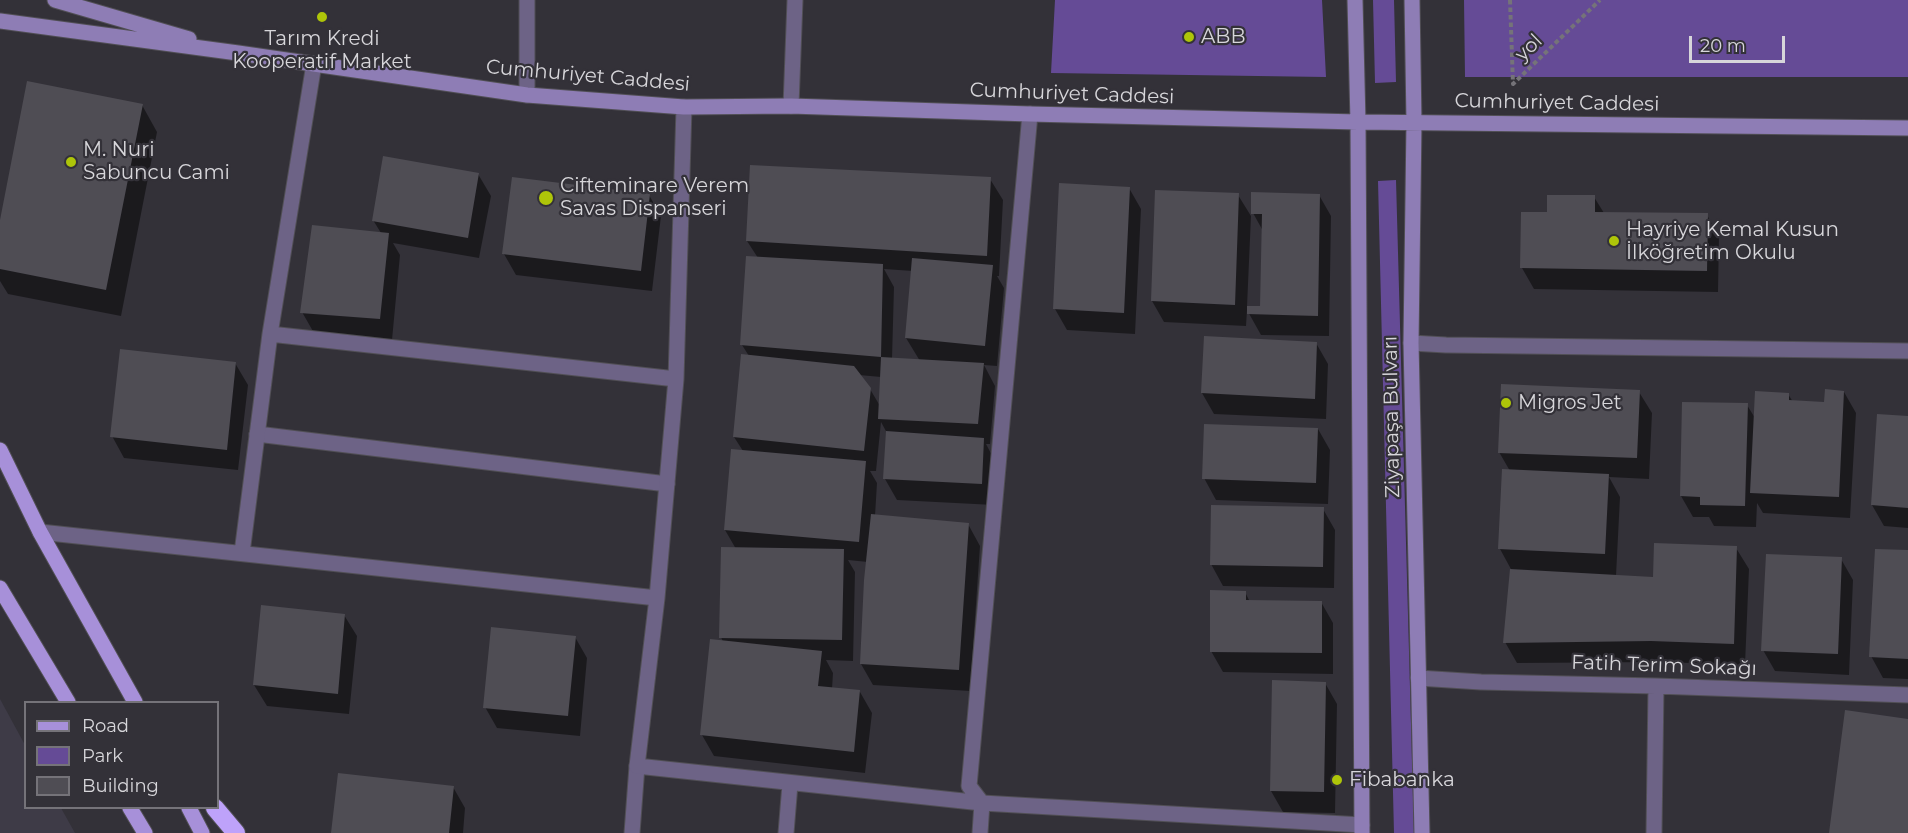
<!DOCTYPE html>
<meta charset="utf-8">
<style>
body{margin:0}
#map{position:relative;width:1908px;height:833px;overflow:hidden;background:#333138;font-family:Montserrat,sans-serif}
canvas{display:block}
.legend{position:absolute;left:24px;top:701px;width:195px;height:108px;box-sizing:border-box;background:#333138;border:2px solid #757379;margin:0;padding:8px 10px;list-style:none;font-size:18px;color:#d7d6da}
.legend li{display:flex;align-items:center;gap:12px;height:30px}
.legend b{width:30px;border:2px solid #757379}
.scale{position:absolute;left:1689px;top:36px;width:96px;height:27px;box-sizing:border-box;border:3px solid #d7d6da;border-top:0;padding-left:8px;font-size:18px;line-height:21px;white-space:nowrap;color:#d7d6da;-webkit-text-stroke:4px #333138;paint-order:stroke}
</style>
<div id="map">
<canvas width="1908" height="833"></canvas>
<ul class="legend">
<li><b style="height:8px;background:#a790d9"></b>Road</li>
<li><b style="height:16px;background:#654b96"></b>Park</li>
<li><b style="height:16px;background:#4f4d54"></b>Building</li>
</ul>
<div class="scale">20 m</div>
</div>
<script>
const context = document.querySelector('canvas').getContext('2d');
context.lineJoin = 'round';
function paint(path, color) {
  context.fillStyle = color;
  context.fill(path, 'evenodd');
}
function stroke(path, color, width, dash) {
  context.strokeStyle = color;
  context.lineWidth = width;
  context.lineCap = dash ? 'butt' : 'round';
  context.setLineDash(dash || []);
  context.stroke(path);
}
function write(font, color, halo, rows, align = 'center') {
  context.font = font + ' Montserrat,sans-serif';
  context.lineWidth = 4.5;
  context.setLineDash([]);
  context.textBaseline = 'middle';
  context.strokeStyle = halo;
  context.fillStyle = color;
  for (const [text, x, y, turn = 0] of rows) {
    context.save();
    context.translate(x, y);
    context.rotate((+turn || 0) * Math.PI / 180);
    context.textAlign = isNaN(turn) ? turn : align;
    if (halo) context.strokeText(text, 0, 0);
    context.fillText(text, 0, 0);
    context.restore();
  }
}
const built = new Path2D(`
 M0 699 25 745 26 808H61L75 833H0Z`);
const green = new Path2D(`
 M1055 0H1322L1326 77 1051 73Z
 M1373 0H1394L1396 82 1375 83Z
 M1464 0H1908V77H1465Z
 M1396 180 1414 833H1394L1378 181Z`);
const shadow = new Path2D(`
 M142 105 157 132 121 316 8 294 0 281V227Z
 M478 174 491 196 479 258 393 243 400 255 392 340 314 333 302 312 381 233 373 220Z
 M990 179 1003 200 999 276H997L1004 288 997 366 984 365 995 386 990 444H986L995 461 994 505 897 500 885 479 887 433 881 422 876 471H870L877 483 875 516 968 524 980 546 970 691 873 685 861 664 868 562 848 560 855 572 853 661 826 660 833 673 832 689 860 692 872 713 865 773 714 756 702 735 723 642 721 637 736 549 725 530 743 451 734 437 749 356 742 345 758 258 747 241ZM884 269 913 271 906 338 920 361 892 359 894 287ZM859 375 881 377 880 406 870 389Z
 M1129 188 1141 209 1135 334 1067 330 1055 309Z
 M649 195 661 216 652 291 516 275 504 254Z
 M1238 195 1251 216 1247 307 1262 308 1263 231 1253 213 1319 195 1331 216 1329 336 1261 335 1247 310 1246 326 1164 322 1152 301Z
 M1594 197 1604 213 1707 215 1719 236 1718 292 1534 289 1522 268Z
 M1316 343 1328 364 1326 419 1214 414 1202 393Z
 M235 363 248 385 238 470 124 458 112 436Z
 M1639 392 1652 413 1649 479 1609 477 1620 497 1616 576 1655 578 1736 548 1749 569 1745 665 1663 662 1517 663 1505 642 1512 571 1500 549 1510 471 1499 452Z
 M1844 392 1856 413 1850 518 1763 513 1757 503 1756 527 1714 526 1709 517H1693L1681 496 1747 405 1755 418 1788 394 1793 402 1825 404Z
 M1908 417V528L1884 526 1872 505Z
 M1318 429 1330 450 1328 504 1216 500 1204 478Z
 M1323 509 1335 530 1334 588 1223 586 1211 564Z
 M1908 552V679L1883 678 1871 656Z
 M1841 559 1853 580 1849 675 1775 671 1763 650Z
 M1245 592 1250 602H1321L1333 623V674L1223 672 1211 651Z
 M344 615 357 636 349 714 267 706 254 685Z
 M575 637 587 658 580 736 497 728 485 707Z
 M1325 683 1337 704 1335 813 1283 812 1271 791Z
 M453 787 465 808 463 833H332Z`);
const building = new Path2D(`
 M27 81 143 104 106 290 0 269V220Z
 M383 156 479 173 468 238 372 221Z
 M750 165 991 177 987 256 746 241Z
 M512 177 650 194 641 271 502 254Z
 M1059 183 1130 187 1124 313 1053 309Z
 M1155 190 1239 193 1235 305 1151 301Z
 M1251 192 1320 194 1318 316 1247 314V306H1260L1262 214H1251Z
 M1547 195H1595V212L1708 213 1707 271 1520 268 1521 212H1547Z
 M312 225 389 233 380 319 300 313Z
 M746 256 883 264 881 357 740 345Z
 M912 258 993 265 985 346 905 338Z
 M1204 336 1317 342 1315 399 1201 393Z
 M120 349 236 362 227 450 110 437Z
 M741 354 854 366 871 388 864 451 733 437Z
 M881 357 984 363 978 424 878 419Z
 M1501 384 1640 390 1637 458 1498 453Z
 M1825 389 1844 391 1839 497 1750 493 1755 391 1789 393V400L1824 402Z
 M1682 402 1748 403 1745 506 1700 505V497L1680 496Z
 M1877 414 1908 416V508L1871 505Z
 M1204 424 1318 428 1316 483 1202 479Z
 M886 431 984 438 982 484 883 479Z
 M731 449 866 461 859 542 724 530Z
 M1502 469 1609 474 1605 554 1498 549Z
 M1211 505 1324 507 1323 567 1210 565Z
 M871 514 969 523 959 670 860 664 864 580Z
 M1654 543 1737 546 1734 644 1651 641 1503 643 1510 569 1653 577Z
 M721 547 844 549 842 640 719 638Z
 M1875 549 1908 550V659L1869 657Z
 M1766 554 1842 557 1838 654 1761 651Z
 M1210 590 1246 591V600L1322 601V653L1210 652Z
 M261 605 345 614 338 694 253 685Z
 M491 627 576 636 568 716 483 708Z
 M710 639 822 651 818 686 860 690 854 752 700 735Z
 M1272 680 1326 682 1324 792 1270 791Z
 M1845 710 1908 719V833H1829Z
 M338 773 454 786 449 833H331Z`);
const path = new Path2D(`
 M1510 0 1513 84 1600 0`);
const lane = new Path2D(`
 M257 434 667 484
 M632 833 637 766`);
const street = new Path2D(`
 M527 95V0
 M791 106 795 0
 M684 107 676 379 657 598 637 766 982 803 1362 825
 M270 334 676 379
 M1411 343 1446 345 1908 351
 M40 532 657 598
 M242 553 270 334 314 64
 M1418 678 1481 682 1656 686 1908 695
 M786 833 790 784
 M980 833 982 803 969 786 1030 114
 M1654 833 1656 686`);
const secondary = new Path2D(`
 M55 0 189 39
 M1355 0 1358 122 1362 833
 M1412 0 1414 122 1411 343 1422 833
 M0 21 238 53 527 95 684 107 791 106 1030 114 1358 122 1908 128`);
const primary = new Path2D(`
 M0 450 40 532 135 702
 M0 588 68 702
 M130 808 145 833
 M189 808 202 833`);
const highway = new Path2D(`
 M215 808 236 833`);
const markers = [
 [322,17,6,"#aec509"],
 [1189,37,6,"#aec509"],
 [71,162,6,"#aec509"],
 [546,198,8,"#aec509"],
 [1614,241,6,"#aec509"],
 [1506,403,6,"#aec509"],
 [1337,780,6,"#aec509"]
];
const poiNames = [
 ["ABB",1201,37],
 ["Tarım Kredi",322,39,"center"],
 ["Kooperatif Market",322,62,"center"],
 ["M. Nuri",83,150],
 ["Sabuncu Cami",83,173],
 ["Cifteminare Verem",560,186],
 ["Savas Dispanseri",560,209],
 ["Hayriye Kemal Kusun",1626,230],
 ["İlköğretim Okulu",1626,253],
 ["Migros Jet",1518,403],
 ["Fibabanka",1349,780]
];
const streetNames = [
 ["yol",1529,48,-44],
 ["Cumhuriyet Caddesi",588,76,5],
 ["Cumhuriyet Caddesi",1072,94,2],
 ["Cumhuriyet Caddesi",1557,103,1],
 ["Ziyapaşa Bulvarı",1392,417,-91],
 ["Fatih Terim Sokağı",1664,666,2]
];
paint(built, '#3e3b47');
paint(green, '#654b96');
paint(shadow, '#0007');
paint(building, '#4f4d54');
stroke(lane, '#514f55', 17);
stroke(street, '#514f55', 17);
stroke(secondary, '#514f55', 17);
stroke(primary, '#514f55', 17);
stroke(highway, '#514f55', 20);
stroke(path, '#757379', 4, [4.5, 3]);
stroke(lane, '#6d6386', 15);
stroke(street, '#6d6386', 15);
stroke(secondary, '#8e7db5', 15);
stroke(primary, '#a790d9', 15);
stroke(highway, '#bea2fa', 18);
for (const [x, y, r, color] of markers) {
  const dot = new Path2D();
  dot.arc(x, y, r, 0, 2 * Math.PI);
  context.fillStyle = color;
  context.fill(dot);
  stroke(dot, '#333138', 2);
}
write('20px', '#d7d6da', '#333138', poiNames, 'left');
write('20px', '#d7d6da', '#333138', streetNames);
</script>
